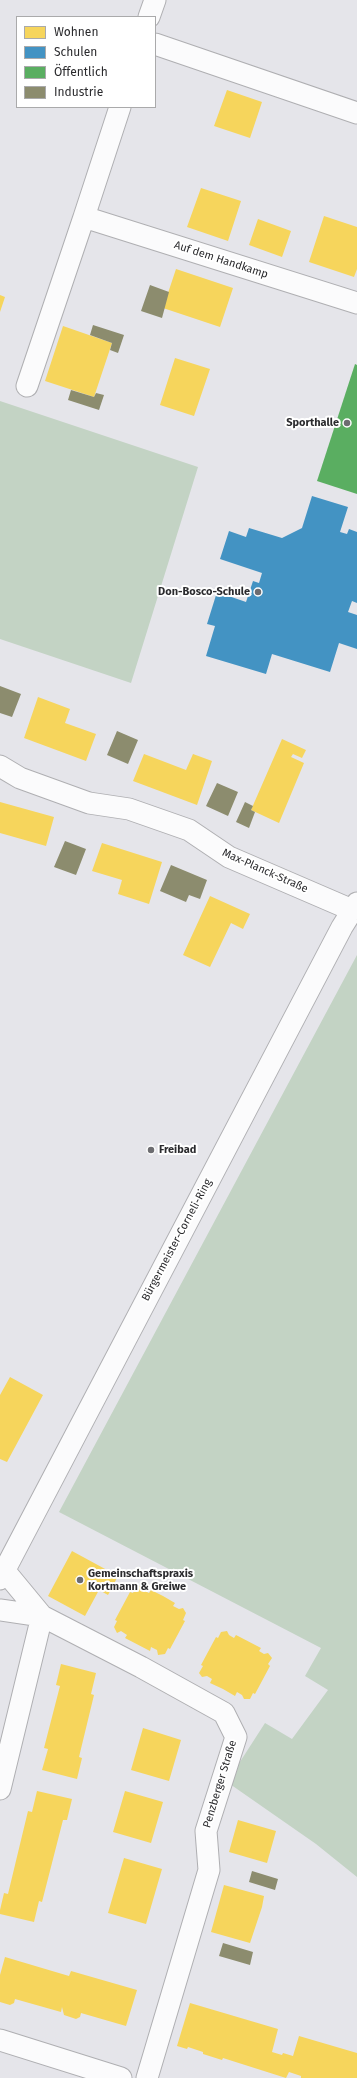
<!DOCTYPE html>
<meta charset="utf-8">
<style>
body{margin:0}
#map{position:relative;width:357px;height:2078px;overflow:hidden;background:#e5e5ea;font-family:"Fira Sans",sans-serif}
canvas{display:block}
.legend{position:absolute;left:16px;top:16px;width:140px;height:92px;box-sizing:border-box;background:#fff;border:1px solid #aaaaab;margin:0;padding:5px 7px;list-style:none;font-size:12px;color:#2b2b2e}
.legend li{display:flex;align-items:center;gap:8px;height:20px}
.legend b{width:20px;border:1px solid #aaaaab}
</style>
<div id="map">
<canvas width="357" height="2078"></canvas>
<ul class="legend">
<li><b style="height:11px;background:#f6d55c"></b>Wohnen</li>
<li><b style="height:11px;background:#4393c3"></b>Schulen</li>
<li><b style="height:11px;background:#5aae61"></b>Öffentlich</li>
<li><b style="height:11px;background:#8c8c6e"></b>Industrie</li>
</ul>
</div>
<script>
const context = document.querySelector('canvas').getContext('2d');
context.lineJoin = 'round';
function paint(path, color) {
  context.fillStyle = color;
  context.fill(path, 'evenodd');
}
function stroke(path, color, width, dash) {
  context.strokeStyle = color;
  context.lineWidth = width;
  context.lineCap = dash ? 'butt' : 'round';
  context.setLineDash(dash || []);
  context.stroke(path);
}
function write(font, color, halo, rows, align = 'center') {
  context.font = font + ' "Fira Sans",sans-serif';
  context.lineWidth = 4;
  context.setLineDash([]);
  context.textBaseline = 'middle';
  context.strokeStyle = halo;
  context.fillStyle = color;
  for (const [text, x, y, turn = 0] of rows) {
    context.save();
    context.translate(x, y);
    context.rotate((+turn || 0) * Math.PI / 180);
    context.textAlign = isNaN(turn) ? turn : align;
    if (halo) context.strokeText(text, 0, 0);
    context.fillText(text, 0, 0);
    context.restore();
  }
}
const green = new Path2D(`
 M0 401 198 467 131 683 0 639Z
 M357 955V1877L316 1844 227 1782 265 1723 292 1739 328 1690 305 1676 321 1648 59 1512Z`);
const homes = new Path2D(`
 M227 90 262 102 250 138 214 126Z
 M201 188 241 201 228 241 187 227Z
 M324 216 357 227V269L354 277 309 262Z
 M258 219 291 231 282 257 249 245Z
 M176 269 233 288 220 327 163 308Z
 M0 295 5 297 0 312Z
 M63 326 112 343 94 397 45 381Z
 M175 358 210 369 194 416 160 405Z
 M38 697 70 709 65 723 96 734 86 761 24 738Z
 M282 739 306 750 302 758 293 754 291 757 304 763 279 823 251 810Z
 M144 754 186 770 193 754 212 761 197 805 133 781Z
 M0 802 54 817 46 846 0 833Z
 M102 843 162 862 149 904 118 894 122 880 92 871Z
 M210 896 250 914 243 929 231 923 210 967 183 955Z
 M10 1377 43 1395 7 1462 0 1459V1395Z
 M72 1551 118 1576 108 1595 99 1590 85 1616 48 1596Z
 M136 1586H142L143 1590 149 1593 151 1590 163 1596 175 1603 173 1606 179 1609 183 1608 186 1613 183 1620 185 1621 170 1649 168 1648 165 1654 158 1655 157 1650 151 1647 150 1651 125 1638 127 1635 121 1631 117 1633 114 1627 117 1621 115 1620 130 1592 133 1593Z
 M227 1631 229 1635 234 1638 236 1635 261 1648 259 1651 264 1654 268 1653 272 1658 268 1664 270 1666 255 1694 253 1693 250 1699H244L242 1695 237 1692 235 1696 223 1689 210 1683 212 1679 207 1676 202 1677 199 1673 203 1666 201 1665 216 1637 218 1638 221 1632Z
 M61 1664 96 1673 91 1694 94 1695 79 1757 82 1758 77 1779 42 1770 48 1749 44 1748 60 1686 56 1685Z
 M143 1728 181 1740 169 1781 131 1770Z
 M37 1791 72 1799 67 1820H63L42 1902 39 1901 34 1922 0 1914V1910L4 1893 8 1894 28 1811 32 1812Z
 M125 1791 163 1802 151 1843 113 1832Z
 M238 1820 276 1831 267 1863 229 1852Z
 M124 1858 162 1869 146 1924 108 1913Z
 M224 1885 264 1896 262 1907 250 1943 211 1932Z
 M5 1957 69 1976 71 1971 137 1990 126 2026 81 2013 80 2017 76 2019 64 2015 62 2007 61 2012 15 1999 14 2003 10 2005 0 2002V1975Z
 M190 2003 278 2029 272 2052 282 2055 283 2053 293 2056 299 2036 357 2053V2078H301V2076L289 2072 286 2078 223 2058 222 2060 203 2054V2052L188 2047 187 2049 177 2046Z`);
const schools = new Path2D(`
 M312 496 348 507 340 532 347 534 349 529 357 532V603L352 601 348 612 357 615V649L339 643 330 672 272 654 266 674 206 656 215 626 207 624 217 592 246 602 253 581 259 583 262 573 220 559 229 531 246 537 249 528 282 538 302 528Z`);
const public = new Path2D(`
 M355 364 357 365V494L317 481Z`);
const industry = new Path2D(`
 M150 285 169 292 162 318 141 311Z
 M93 325 124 335 118 353 110 350 112 343 90 335Z
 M71 390 94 397 96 393 104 395 99 410 68 400Z
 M0 686 21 694 12 717 0 713Z
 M117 731 138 740 128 764 107 755Z
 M217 783 238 792 228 816 206 806Z
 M245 802 253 806 251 810 255 812 249 828 236 822Z
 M65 841 86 849 76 875 54 867Z
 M171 865 207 880 200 899 189 895 186 902 160 891Z
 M252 1871 278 1879 275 1890 249 1882Z
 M223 1943 253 1952 250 1965 219 1956Z`);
const street = new Path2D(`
 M149 17 155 0
 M155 44 357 113
 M84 217 120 107
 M27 386 84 217 357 303
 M0 766 20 778 89 803 129 809 189 830 229 857 352 910
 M4 1570 42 1616
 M0 1579 342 927 357 903
 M0 1610 42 1616 141 1667 224 1713 236 1737 206 1831 209 1870 147 2078
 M0 1789 42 1616
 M0 2040 121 2078`);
const markers = [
 [347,423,4,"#6c6c70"],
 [258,592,4,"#6c6c70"],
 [151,1150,4,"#6c6c70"],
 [80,1580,4,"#6c6c70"]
];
const streetNames = [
 ["Auf dem Handkamp",221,260,18],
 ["Max-Planck-Straße",265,871,24],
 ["Bürgermeister-Corneli-Ring",177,1240,-62],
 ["Penzberger Straße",220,1784,-73]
];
const poiNames = [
 ["Sporthalle",339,423],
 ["Don-Bosco-Schule",250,592],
 ["Freibad",159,1150,"left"],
 ["Gemeinschaftspraxis",88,1574,"left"],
 ["Kortmann & Greiwe",88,1587,"left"]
];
paint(green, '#c3d3c4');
paint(homes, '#f6d55c');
paint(schools, '#4393c3');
paint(public, '#5aae61');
paint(industry, '#8c8c6e');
stroke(street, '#afafb2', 23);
stroke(street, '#fbfbfc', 21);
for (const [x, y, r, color] of markers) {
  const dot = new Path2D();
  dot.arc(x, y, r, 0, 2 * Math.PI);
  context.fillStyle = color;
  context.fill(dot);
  stroke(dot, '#fff', 1.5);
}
write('11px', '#2b2b2e', '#fff', streetNames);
write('bold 11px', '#2b2b2e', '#fff', poiNames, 'right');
</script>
